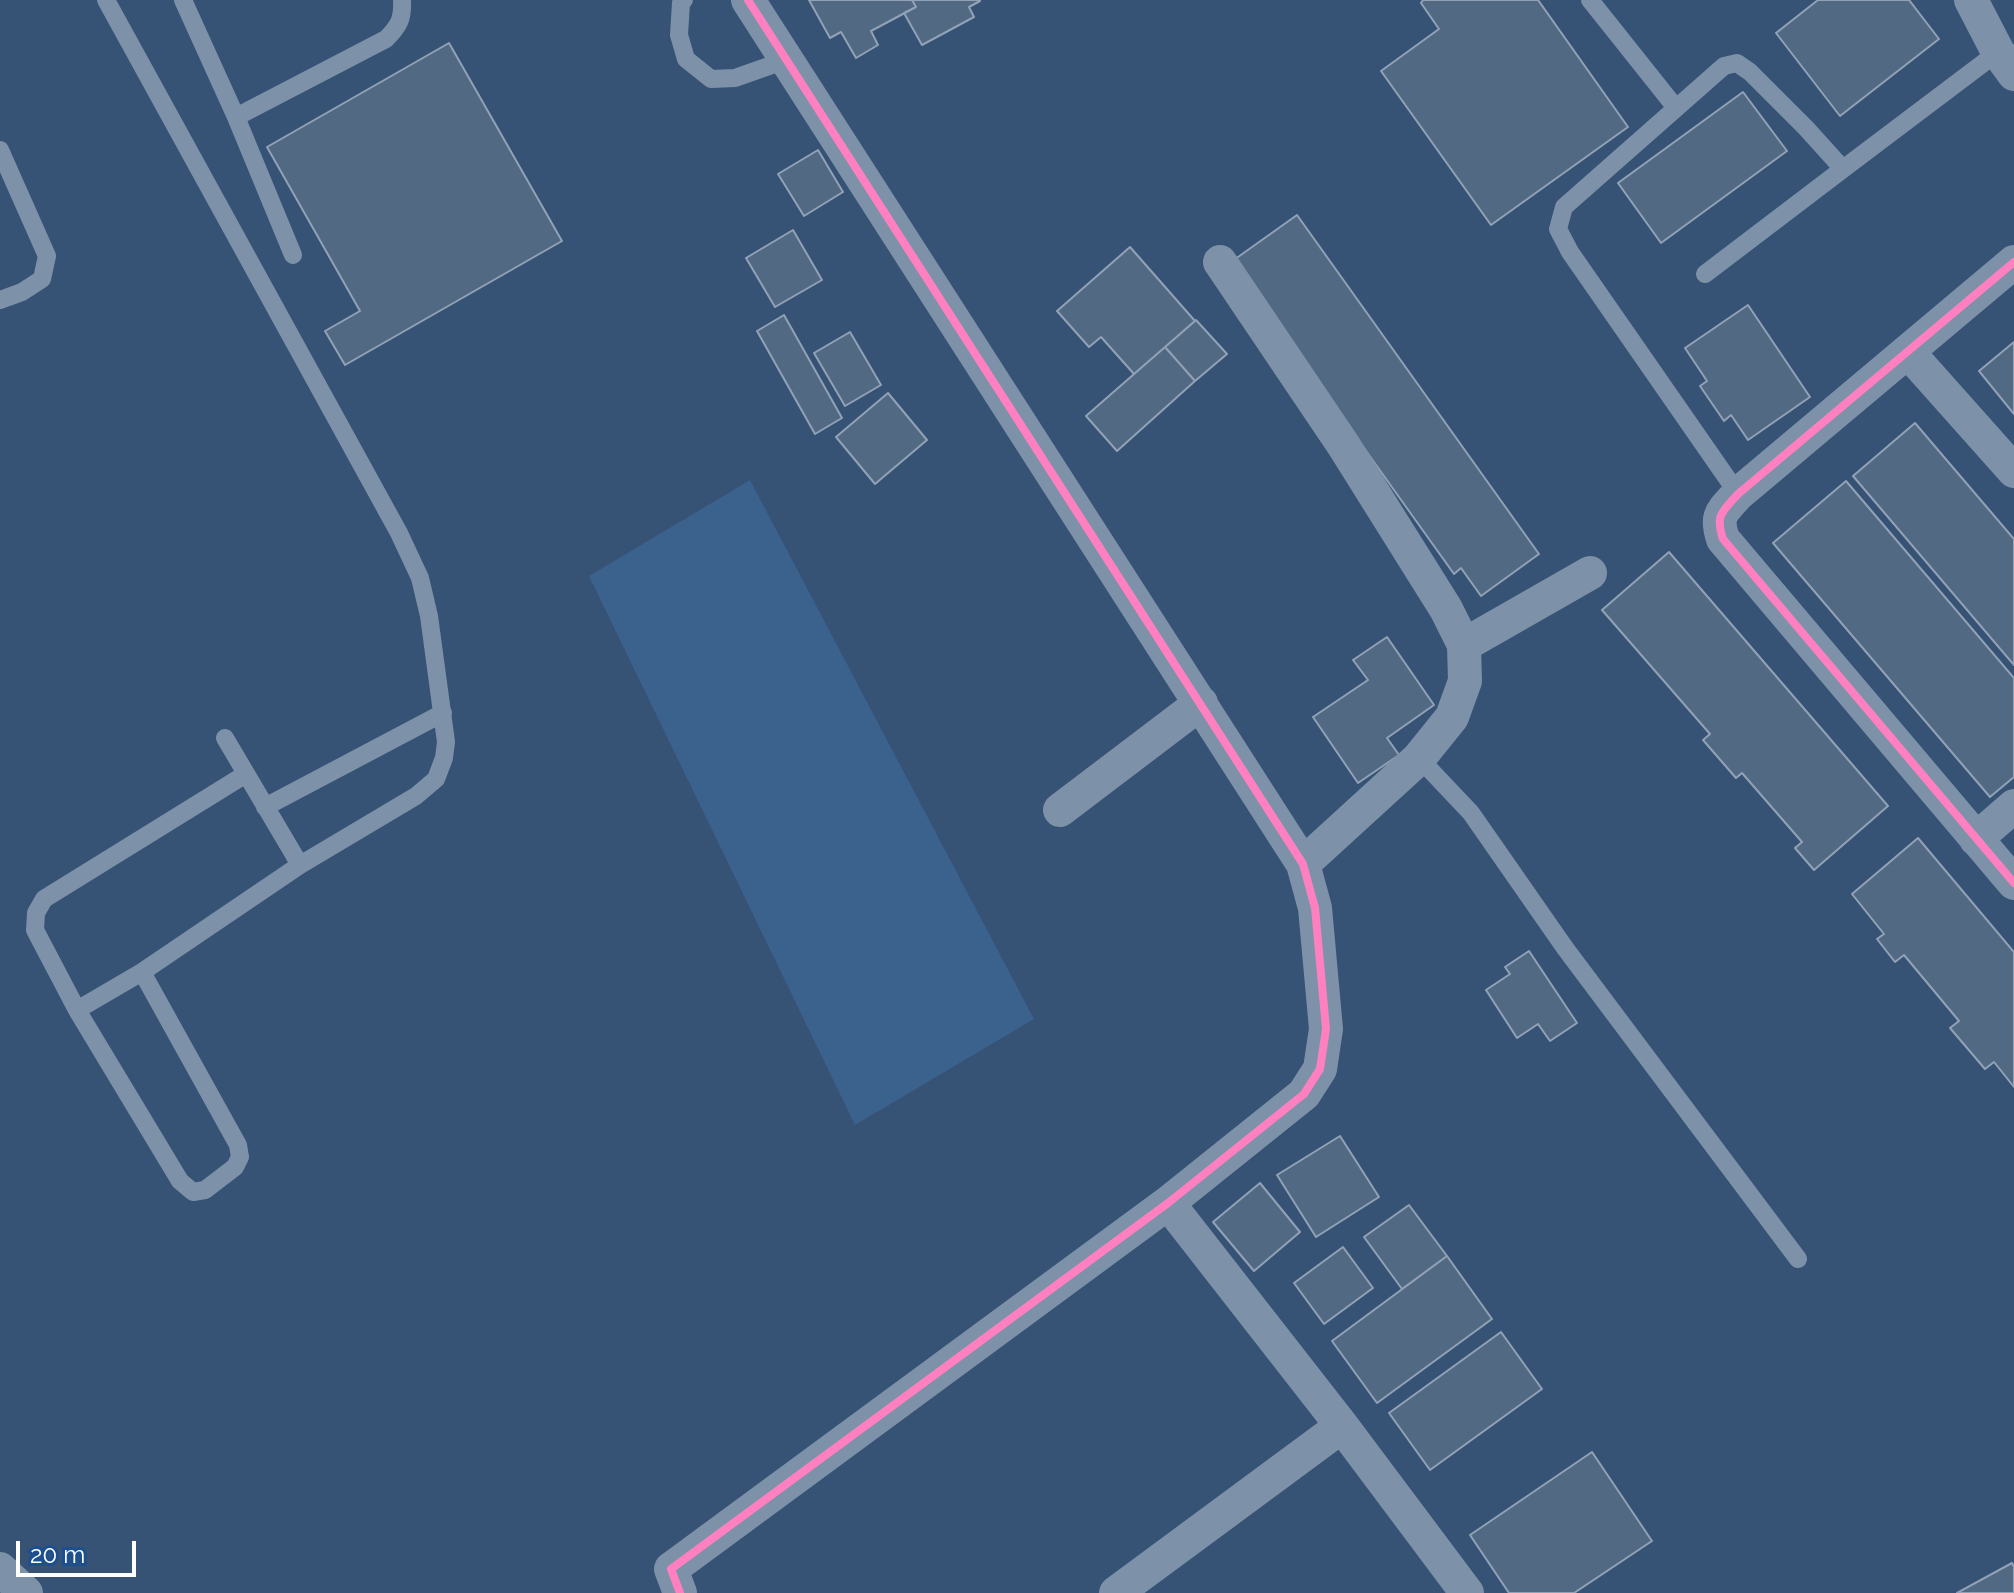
<!DOCTYPE html>
<style>
body{margin:0}
#map{position:relative;width:2014px;height:1593px;overflow:hidden;background:#365274;font-family:Raleway,sans-serif}
canvas{display:block}
.scale{position:absolute;left:16px;top:1541px;width:120px;height:36px;box-sizing:border-box;border:4px solid #fff;border-top:0;padding-left:10px;font-size:24px;line-height:28px;white-space:nowrap;color:#fff;-webkit-text-stroke:6px #1b4f8f;paint-order:stroke}
</style>
<div id="map">
<canvas width="2014" height="1593"></canvas>
<div class="scale">20 m</div>
</div>
<script>
const context = document.querySelector('canvas').getContext('2d');
context.lineJoin = 'round';
function paint(path, color) {
  context.fillStyle = color;
  context.fill(path, 'evenodd');
}
function stroke(path, color, width, dash) {
  context.strokeStyle = color;
  context.lineWidth = width;
  context.lineCap = dash ? 'butt' : 'round';
  context.setLineDash(dash || []);
  context.stroke(path);
}
const water = new Path2D(`
 M750 480 1034 1019 855 1125 589 576Z`);
const building = new Path2D(`
 M809 0H912L916 7 871 31 878 45 856 58 841 32 830 38Z
 M912 0H980V1L969 7 974 17 922 45 904 13 916 7Z
 M1423 0H1538L1628 127 1491 225 1381 71 1439 29 1421 3Z
 M1818 0H1909L1939 39 1840 116 1776 33Z
 M449 43 562 241 345 365 325 331 360 311 267 147Z
 M1743 92 1787 151 1661 243 1618 183Z
 M818 150 843 192 804 216 778 174Z
 M1297 215 1539 554 1481 596 1461 568 1454 574 1231 262Z
 M793 230 822 280 775 307 746 258Z
 M1130 247 1195 321 1134 374 1101 337 1089 347 1057 311Z
 M1748 305 1810 397 1748 440 1731 415 1724 421 1700 386 1707 381 1685 348Z
 M784 315 842 418 815 434 757 331Z
 M1196 320 1227 354 1195 381 1165 347Z
 M850 332 881 385 845 406 814 353Z
 M2014 342V414L1979 371Z
 M1165 347 1195 381 1117 451 1086 416Z
 M888 393 927 440 875 484 836 437Z
 M1915 423 2014 539V665L1853 476Z
 M1846 481 2014 678V777L1990 797 1773 543Z
 M1669 552 1888 806 1814 870 1795 848 1802 842 1742 773 1736 778 1703 740 1710 734 1602 610Z
 M1387 637 1434 705 1387 738 1399 755 1358 783 1313 717 1368 680 1353 660Z
 M1918 838 2014 952V1087L1994 1062 1985 1069 1950 1028 1959 1021 1904 955 1895 962 1877 939 1884 934 1852 894Z
 M1529 951 1577 1023 1550 1041 1538 1024 1517 1038 1486 990 1510 974 1505 967Z
 M1340 1136 1379 1197 1316 1237 1277 1175Z
 M1260 1183 1300 1232 1254 1271 1213 1222Z
 M1409 1205 1447 1256 1402 1289 1364 1237Z
 M1343 1247 1373 1288 1324 1324 1294 1283Z
 M1447 1256 1492 1319 1377 1403 1332 1341Z
 M1501 1332 1542 1389 1430 1470 1389 1413Z
 M1592 1452 1652 1541 1574 1593H1509L1470 1535Z
 M2012 1563 2014 1567V1593H1957Z`);
const service = new Path2D(`
 M183 0 236 117 293 255
 M684 0 681 3 679 35 686 59 711 79 735 78 786 60
 M1590 0 1676 108
 M236 117 386 39C399 26 403 19 402 0
 M0 150 47 256 42 279 22 292 0 300
 M1705 274 1843 169
 M1738 494 1570 252 1558 229 1564 207 1724 66 1737 63 1750 72 1806 128 1843 169 1998 52
 M225 738 300 865
 M1419 758 1471 813 1565 948 1798 1259
 M265 807 443 713
 M142 972 77 1010 35 930 36 913 44 899 246 774
 M77 1010 180 1181 193 1192 205 1190 235 1167 240 1157 238 1145 142 972 300 865 416 796 436 779 444 758 446 742 429 616 420 578 399 533 106 0`);
const minor = new Path2D(`
 M1971 0 1998 52 2014 74
 M1220 262 1344 446 1446 609 1464 645 1465 681 1452 717 1419 758 1303 864
 M2014 262 1738 494C1722 512 1715 515 1723 539L2014 883
 M1908 352 2014 471
 M1464 645 1590 573
 M1060 810 1201 703
 M1976 839 2014 806
 M1168 1203 1342 1426 1467 1593
 M0 1569 26 1593
 M680 1593 671 1569 1168 1203 1304 1094 1320 1069 1326 1029 1315 908 1303 864 748 0
 M1116 1593 1342 1426`);
const cycleway = new Path2D(`
 M2014 262 1738 494C1722 512 1715 515 1723 539L2014 883
 M680 1593 671 1569 1168 1203 1304 1094 1320 1069 1326 1029 1315 908 1303 864 748 0`);
paint(water, '#3b618d');
paint(building, '#526984');
stroke(building, '#92a2b6', 2);
stroke(service, '#7d92a8', 18);
stroke(minor, '#7d92a8', 34);
stroke(cycleway, '#ff80c0', 8);
</script>
